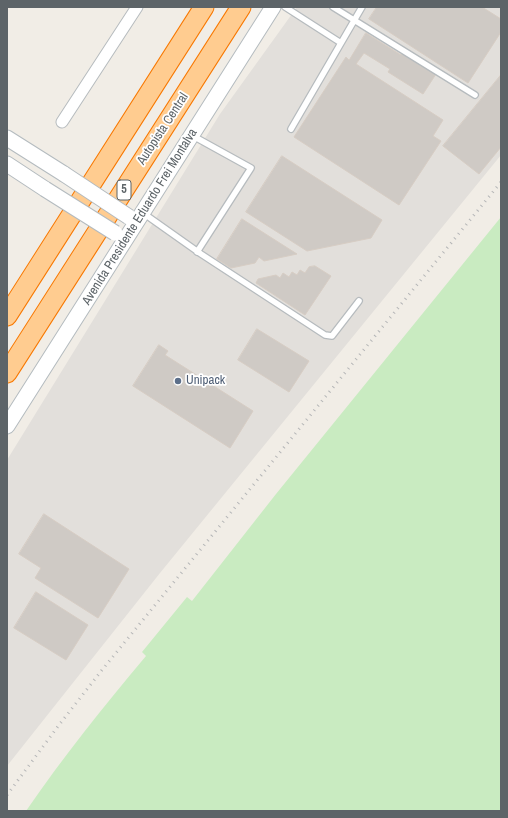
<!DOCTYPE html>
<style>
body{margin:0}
#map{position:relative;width:508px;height:818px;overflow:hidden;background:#f1ede6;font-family:"Archivo Narrow",sans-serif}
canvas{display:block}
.frame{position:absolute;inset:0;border:8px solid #5d6468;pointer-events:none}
</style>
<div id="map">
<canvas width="508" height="818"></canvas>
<div class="frame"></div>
</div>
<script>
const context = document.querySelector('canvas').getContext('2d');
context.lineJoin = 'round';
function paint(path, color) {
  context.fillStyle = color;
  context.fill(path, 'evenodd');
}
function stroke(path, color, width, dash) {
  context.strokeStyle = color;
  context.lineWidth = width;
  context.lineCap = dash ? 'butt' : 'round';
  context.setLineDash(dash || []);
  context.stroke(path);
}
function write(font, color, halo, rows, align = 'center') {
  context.font = font + ' "Archivo Narrow",sans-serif';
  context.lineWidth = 3.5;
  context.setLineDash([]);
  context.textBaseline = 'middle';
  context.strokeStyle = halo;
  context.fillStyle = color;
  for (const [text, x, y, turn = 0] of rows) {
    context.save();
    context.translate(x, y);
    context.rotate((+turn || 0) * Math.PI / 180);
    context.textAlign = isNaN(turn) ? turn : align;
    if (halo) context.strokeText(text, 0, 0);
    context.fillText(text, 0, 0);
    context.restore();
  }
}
const industrial = new Path2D(`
 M297 7H501V155L160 573 7 766V460L220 114Z`);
const green = new Path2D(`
 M501 217V811H26C63 757 104 706 146 656L142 652 187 597 192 601 276 494Z`);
const building = new Path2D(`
 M377 7H482L501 19V32L468 83 369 19Z
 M366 33 401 55 402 52 436 74 423 94 388 72 390 69 364 53 356 64 443 120 433 136 441 141 399 205 294 137 346 57 349 60Z
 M501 75V147L479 174 443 146Z
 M282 156 382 220 371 238 307 251 246 212Z
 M242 219 297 254 264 261 259 257 255 263 231 268 217 259Z
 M315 266 331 276 305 315 256 283 258 279 276 275 280 278 283 273 289 277 292 272 297 275 300 270 305 273 309 267Z
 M257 329 309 361 289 392 238 360Z
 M159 345 168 351 165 355 253 411 230 448 133 386Z
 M44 514 129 569 98 618 35 578 41 568 19 554Z
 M36 592 88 625 66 660 14 628Z`);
const service = new Path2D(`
 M285 7 341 43
 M333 7 475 95
 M291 129 362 7
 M193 136 251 168 197 252
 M143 213 201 254 325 335 332 336 359 301`);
const minor = new Path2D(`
 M62 122 137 7`);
const secondary = new Path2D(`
 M7 138 64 174
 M7 164 45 189
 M7 426 273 7`);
const motorway = new Path2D(`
 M7 316 204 7
 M7 373 241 7`);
const rail = new Path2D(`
 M7 795 59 725 102 670 501 182`);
const secondaryBridge = new Path2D(`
 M64 174 129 217
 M45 189 115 233`);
const markers = [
 [178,381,4,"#5c6f8a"]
];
const shields = [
 [124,190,14]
];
const shieldNames = [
 ["5",124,190]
];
const streetNames = [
 ["Autopista Central",163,129,-57],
 ["Avenida Presidente Eduardo Frei Montalva",140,217,-58]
];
const serviceNames = [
 ["Unipack",186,381]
];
paint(industrial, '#e2dfdb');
paint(green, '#c9ebc1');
paint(building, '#cfcac5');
stroke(building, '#d7cdc4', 1);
stroke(service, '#b6bbbe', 8);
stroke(minor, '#b6bbbe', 13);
stroke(secondary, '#b4bbbf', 17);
stroke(motorway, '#f87800', 21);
stroke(service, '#fff', 5.5);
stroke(minor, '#fff', 11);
stroke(secondary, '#fff', 15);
stroke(motorway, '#ffcc90', 19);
stroke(rail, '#b5b6b7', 3, [1, 5]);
stroke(secondaryBridge, '#b4bbbf', 17, []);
stroke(secondaryBridge, '#fff', 15);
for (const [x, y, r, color] of markers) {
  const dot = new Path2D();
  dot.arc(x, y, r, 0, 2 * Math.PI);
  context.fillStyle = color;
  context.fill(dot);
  stroke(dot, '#fff', 1.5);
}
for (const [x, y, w] of shields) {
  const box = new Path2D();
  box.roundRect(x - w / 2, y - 10, w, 20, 3);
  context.fillStyle = '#fff';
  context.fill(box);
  stroke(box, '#5d6468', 1);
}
write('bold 12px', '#5d6468', null, shieldNames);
write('13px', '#5d6468', '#fff', streetNames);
write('13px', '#4e5e75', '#fff', serviceNames, 'left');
</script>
